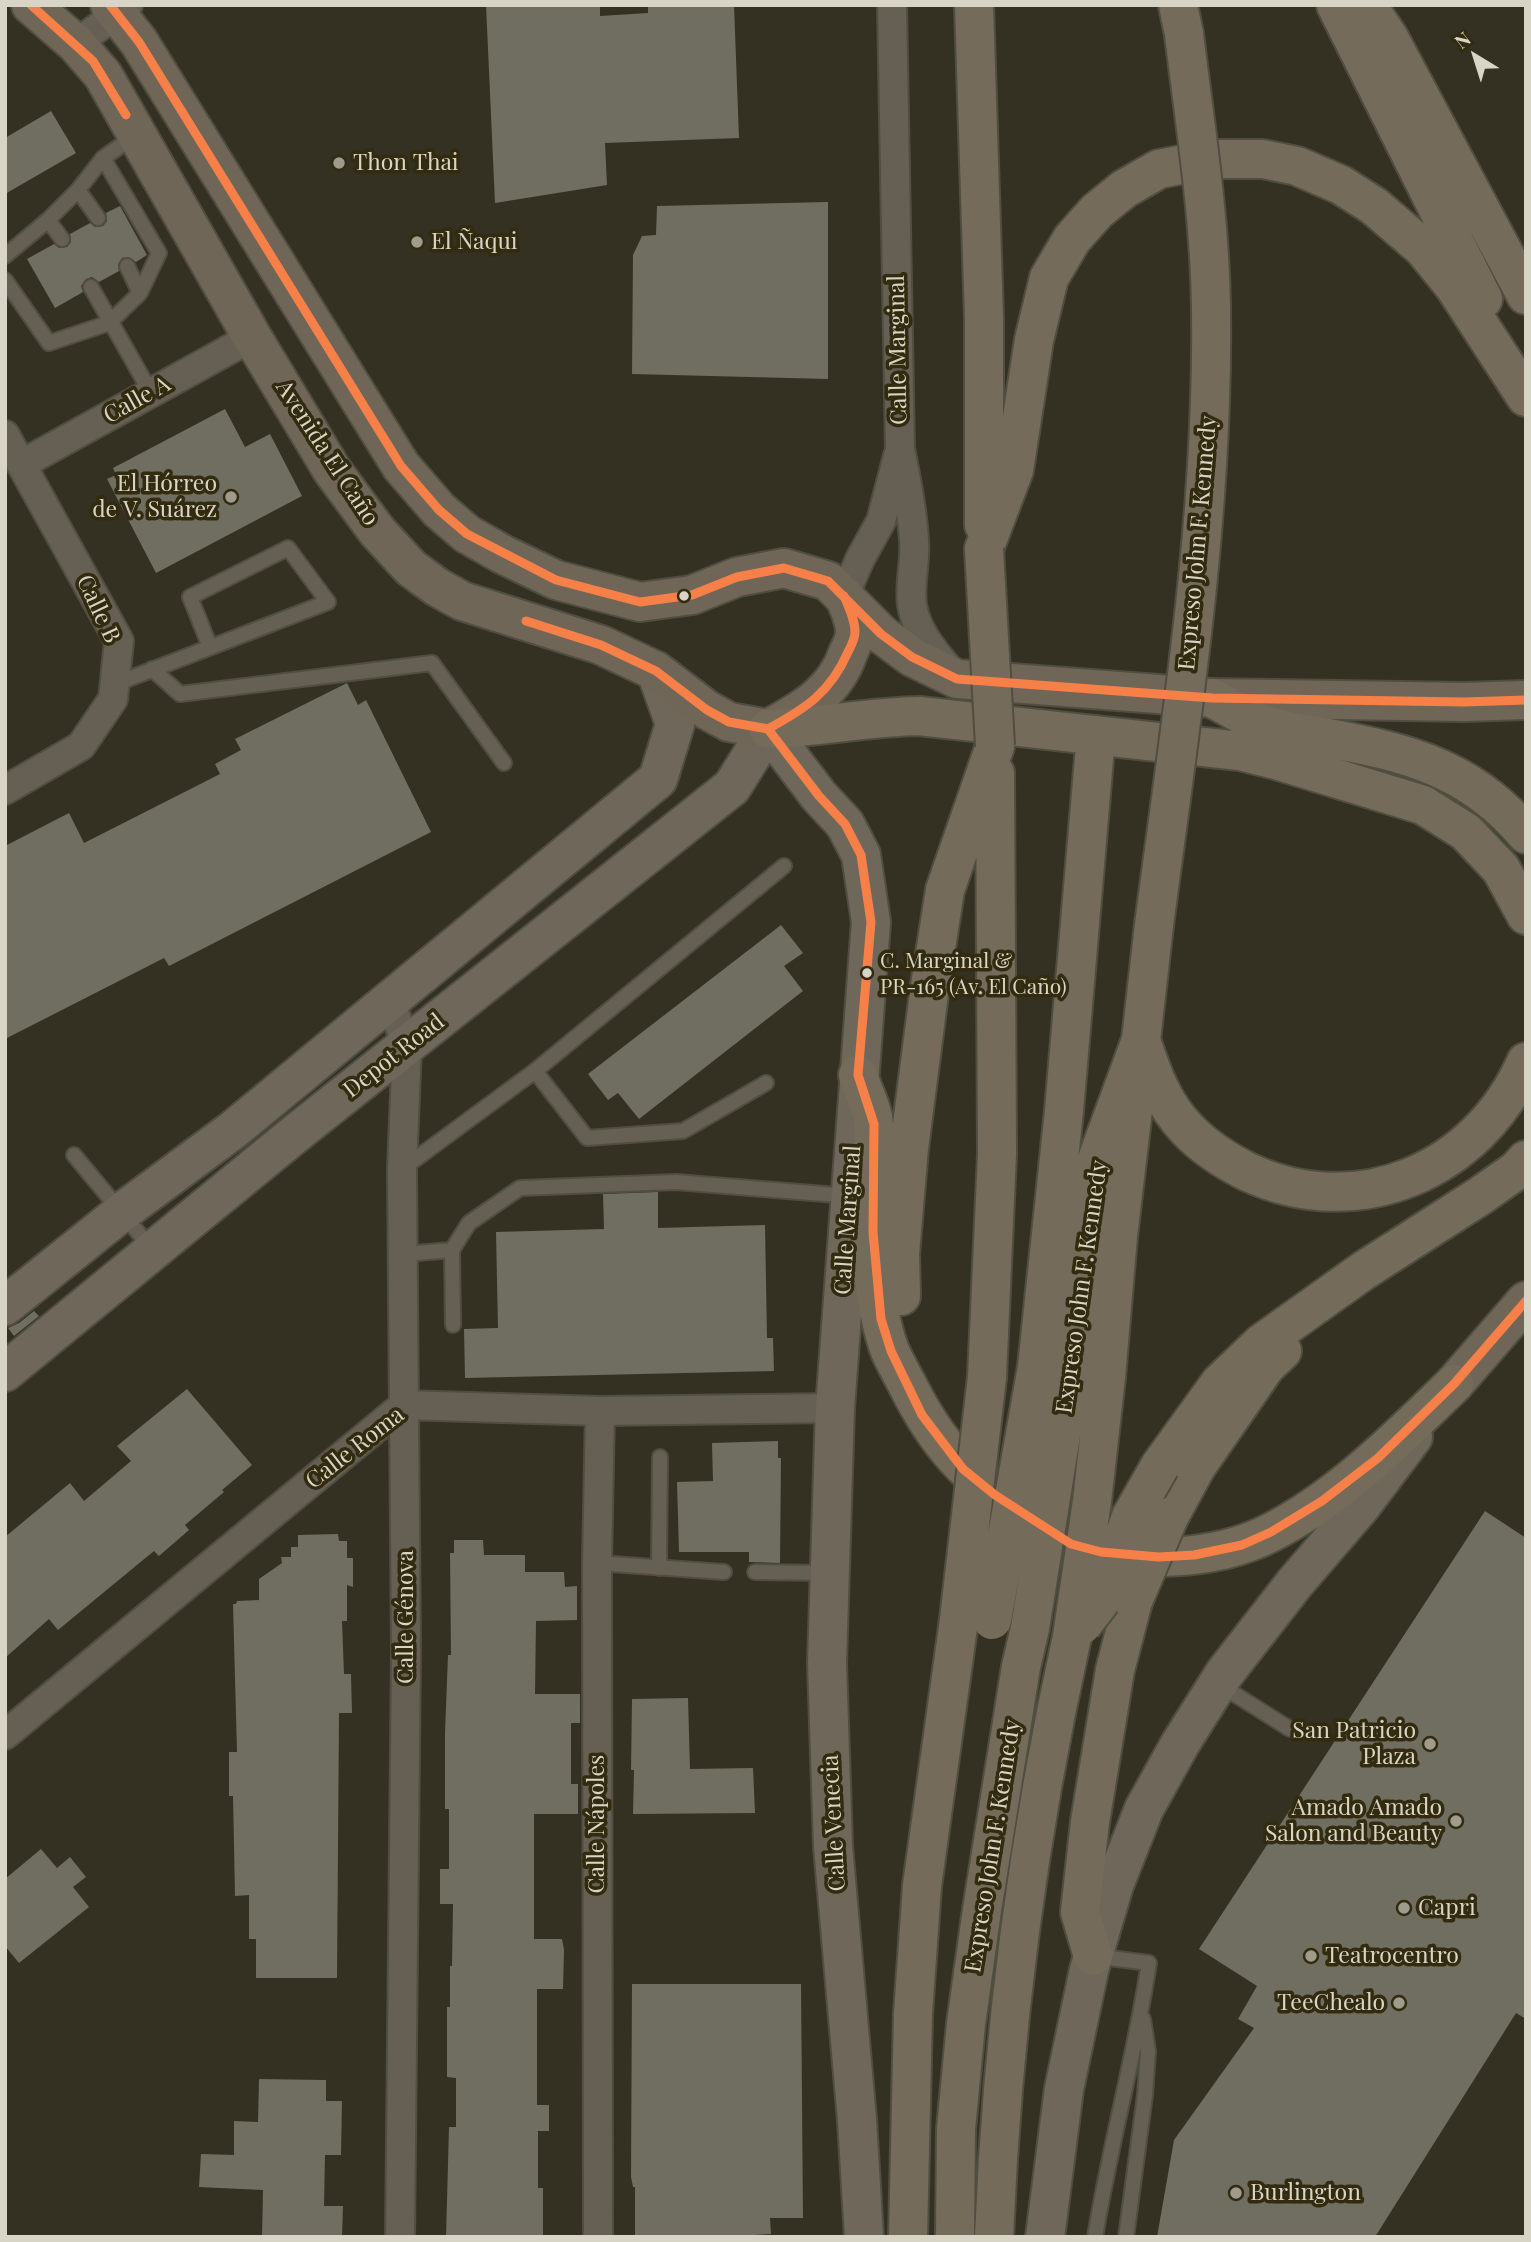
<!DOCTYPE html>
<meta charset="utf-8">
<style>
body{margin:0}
#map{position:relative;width:1531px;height:2242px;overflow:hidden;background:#343122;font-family:"Playfair Display",serif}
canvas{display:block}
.frame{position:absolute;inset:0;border:7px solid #d9d5c6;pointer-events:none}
.north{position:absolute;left:1440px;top:21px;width:70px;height:70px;-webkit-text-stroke:5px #322b10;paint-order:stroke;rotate:322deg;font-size:19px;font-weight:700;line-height:28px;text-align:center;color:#d9d5c6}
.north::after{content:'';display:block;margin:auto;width:24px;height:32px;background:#d9d5c6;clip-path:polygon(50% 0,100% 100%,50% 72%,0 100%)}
</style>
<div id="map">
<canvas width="1531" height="2242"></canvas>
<div class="frame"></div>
<div class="north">N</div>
</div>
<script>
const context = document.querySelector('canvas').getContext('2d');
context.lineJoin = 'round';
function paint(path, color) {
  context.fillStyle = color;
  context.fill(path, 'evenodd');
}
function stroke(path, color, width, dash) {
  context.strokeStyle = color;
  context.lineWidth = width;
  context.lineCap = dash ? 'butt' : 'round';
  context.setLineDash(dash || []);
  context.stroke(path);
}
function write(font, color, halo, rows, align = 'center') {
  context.font = font + ' "Playfair Display",serif';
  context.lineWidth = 7;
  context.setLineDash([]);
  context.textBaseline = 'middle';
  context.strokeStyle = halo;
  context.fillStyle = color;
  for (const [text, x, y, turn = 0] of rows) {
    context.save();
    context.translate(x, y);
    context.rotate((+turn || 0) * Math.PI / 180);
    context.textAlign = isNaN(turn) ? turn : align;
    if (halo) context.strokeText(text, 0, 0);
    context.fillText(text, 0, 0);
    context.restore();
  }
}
const building = new Path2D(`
 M486 5H600V16L648 13V5H734L739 138 605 143 607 185 495 203Z
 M51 111 76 153 5 194V138Z
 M828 202V379L632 374 633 255 642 236 656 235 657 206Z
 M120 206 147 255 136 262 128 257 122 258 118 265 119 271 99 282 92 277 86 279 81 286 83 292 55 308 27 259 54 244 59 248 67 247 71 242 70 234 90 223 95 227 103 226 107 221 106 213Z
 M225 409 245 447 270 434 302 496 156 573 107 479 116 475 113 468Z
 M347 683 358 705 366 700 431 832 169 966 164 958 5 1039V846L69 813 84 843 220 774 215 764 241 750 235 739Z
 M781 925 803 953 784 966 803 991 639 1119 618 1093 608 1100 588 1074Z
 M658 1192V1228L765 1225 767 1338H773L774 1371 465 1378 464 1329 498 1328 496 1232 604 1229 603 1194Z
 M34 1311 39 1316 14 1336 8 1328 19 1323Z
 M187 1389 252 1465 222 1490 224 1492 185 1525 189 1530 159 1556 154 1551 58 1630 49 1619 5 1658V1537L70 1483 84 1501 131 1461 117 1446Z
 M778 1441V1458H781L780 1563 749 1562V1552H679L677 1482 713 1481 712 1443Z
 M1485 1511 1526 1538V2019L1516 2013 1375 2237H1157L1174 2140 1254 2028 1238 2019 1257 1986 1199 1949Z
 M338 1534 339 1541H347V1558H353V1587L347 1585V1621H342L344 1674H351L352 1713H339L337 1978H256V1939H249V1895L235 1896 233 1796H229V1752H237L233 1604H236L237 1601 259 1600V1579L282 1563 281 1557H291V1547H298V1535Z
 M454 1540H483L484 1555H525V1572H564L565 1587 577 1586V1620L536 1621 535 1694H580V1723H571V1784H578V1814H534V1939H562L564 1950 563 1989H537V2105H549V2131H538V2188H543V2237H446L449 2127H456V2078L447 2077V2007H450V1966H452L453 1904H440V1869H449V1809H445V1733L448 1655H451L450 1553H454Z
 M688 1698 690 1769 753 1768 755 1813 633 1814 634 1770H631L632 1699Z
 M41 1849 57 1868 70 1857 86 1877 73 1887 89 1907 19 1963 5 1946V1879Z
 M632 1984H801L803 2218H770L771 2234 720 2237H635V2187H633L631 2177Z
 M259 2079 326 2080V2101H342L341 2155H325L324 2206H343L342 2237H262L263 2190 199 2187 201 2154 234 2155V2121L258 2122Z`);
const lane = new Path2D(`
 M136 135 103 158 159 253 140 293
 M78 190 103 158
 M48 220 78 190 98 218
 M5 256 48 220 62 239
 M5 280 49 343 109 323 140 293 127 266
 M91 287 151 393
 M152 669 180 694 432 663 504 763
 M115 684 328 602 288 548 190 597 210 647
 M535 1071 587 1138 683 1131 766 1083
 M74 1155 151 1248
 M402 1169 535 1071 784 866
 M404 1254 452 1250
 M453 1325 452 1250 469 1223 520 1188 676 1182 849 1196
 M597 1563 724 1572
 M659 1568 660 1457
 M755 1572 827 1573
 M1220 1685 1290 1729
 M1094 1956 1149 1963C1135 2055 1110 2145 1095 2237
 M1126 2237 1145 2095 1148 2051 1143 2019`);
const street = new Path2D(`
 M892 5 900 449C906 479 912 509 914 540 916 561 909 584 912 605 916 632 936 654 953 674
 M76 44 128 5
 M5 435 119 641 113 699 81 746 5 790
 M22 464 252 337
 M844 596 860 559 881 521 898 456
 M389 1000 407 1045 402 1169 406 1652 400 2237
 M5 1735 404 1405 600 1411 835 1408
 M598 2237 597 1563 600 1411`);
const secondary = new Path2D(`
 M5 1306 122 1212 233 1130 658 779 675 724 656 671
 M5 1372 295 1134 732 787 768 729 819 796 845 824 861 855 871 922 835 1408 827 1663 833 1846 857 2120 864 2237
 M1045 2237 1064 2089 1089 1970 1114 1885 1144 1809 1180 1744 1224 1674 1294 1584 1361 1506 1413 1437`);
const primary = new Path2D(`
 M31 5 76 44 103 75 252 337 332 470 377 531 411 568 437 587 462 601 601 645 656 671 707 710 729 722 768 729C803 710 835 692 848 653 851 647 855 639 855 632 855 620 849 607 844 596
 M110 5 139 42 401 466 439 510 467 534 502 554 556 580 640 602 692 595 737 577 784 568 828 581 881 634 912 657 957 679 1212 698 1464 702 1526 700
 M1454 1384 1526 1301`);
const highway = new Path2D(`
 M974 5 984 319V525
 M1178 5 1184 34
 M1336 5 1483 299
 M1367 5 1389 38 1526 295
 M984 549 1014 470 1034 340 1049 278 1072 239 1097 211 1124 189 1159 169 1211 159H1263L1297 166 1341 185 1374 206 1423 248 1454 286 1526 397
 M1212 698C1229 707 1247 719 1265 725 1285 732 1308 734 1328 738 1409 753 1471 769 1526 834
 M768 729C820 727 868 717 919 716L1240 751 1276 760 1423 805 1466 832 1501 869 1526 915
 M1141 1040C1152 1073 1162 1103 1187 1129 1204 1147 1226 1161 1248 1172 1357 1223 1478 1172 1526 1062
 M858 1075C863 1091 873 1109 874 1125 875 1139 872 1154 872 1167 872 1227 869 1294 890 1351 895 1362 901 1373 907 1384 937 1445 968 1477 1024 1515 1040 1526 1057 1539 1074 1545 1133 1564 1215 1561 1270 1533 1341 1497 1398 1438 1454 1384
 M901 1296 900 1254 909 1148 930 986 945 890 995 746
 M1037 1367 1064 1111 1096 735
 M1069 1371 1095 1165 1141 1040 1154 925
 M987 1377 997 1154 995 773
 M1106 1377 1118 1236 1134 1101
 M1160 1466 1220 1383 1262 1343 1363 1271 1480 1196 1517 1170 1526 1160
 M1169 1517 1196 1467 1266 1366 1282 1351
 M1093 1956 1080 1912 1090 1822 1115 1670 1133 1601
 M908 2237 913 2014 922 1886 959 1620
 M955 2237 956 2129 966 2024 982 1910 1021 1667 1030 1628
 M994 2237C1002 2036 1028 1834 1072 1637`);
const highwayBridge = new Path2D(`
 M984 549 995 746
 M1154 925C1181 720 1214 516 1211 308 1210 217 1195 125 1184 34
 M1133 1601 1169 1517
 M959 1620 987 1377
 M992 1620 1037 1367
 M1082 1625 1100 1602 1131 1517 1160 1466
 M1030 1628 1062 1429 1069 1371
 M1072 1637 1092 1501 1106 1377`);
const bus1 = new Path2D(`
 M31 5 93 61 126 115
 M110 5 139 42 401 466 439 510 467 534 556 580 640 602 692 595 737 577 784 568 828 581 881 634 912 657 957 679 1212 698 1464 702 1526 700
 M526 621 601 645 656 671 707 710 729 722 768 729C806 708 830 693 848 652 851 646 855 639 855 632 855 620 849 607 844 596
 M768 729 819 796 845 824 861 855 871 922 858 1075 874 1124 873 1232 881 1319 891 1351 922 1415 963 1469 995 1495 1071 1544 1101 1552 1159 1557 1194 1555 1242 1545 1271 1532 1322 1501 1378 1458 1454 1384 1526 1301`);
const markers = [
 [339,163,7,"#9f9c8d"],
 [417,242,7,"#9f9c8d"],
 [231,497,7,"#9f9c8d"],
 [684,596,6,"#d9d5c6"],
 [867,973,6,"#d9d5c6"],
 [1430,1744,7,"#9f9c8d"],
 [1456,1821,7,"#9f9c8d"],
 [1404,1908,7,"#9f9c8d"],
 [1311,1956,7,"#9f9c8d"],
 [1399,2003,7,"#9f9c8d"],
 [1236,2193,7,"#9f9c8d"]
];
const busNames = [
 ["C. Marginal &",880,961],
 ["PR-165 (Av. El Caño)",880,987]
];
const poiNames = [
 ["Thon Thai",353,163],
 ["El Ñaqui",431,242],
 ["El Hórreo",217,484,"right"],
 ["de V. Suárez",217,510,"right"],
 ["San Patricio",1416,1731,"right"],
 ["Plaza",1416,1757,"right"],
 ["Amado Amado",1442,1808,"right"],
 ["Salon and Beauty",1442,1834,"right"],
 ["Capri",1418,1908],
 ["Teatrocentro",1325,1956],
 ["TeeChealo",1385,2003,"right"],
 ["Burlington",1250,2193]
];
const streetNames = [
 ["Calle Marginal",898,350,-91],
 ["Calle A",137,400,-29],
 ["Avenida El Caño",327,453,57],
 ["Expreso John F. Kennedy",1198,543,-85],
 ["Calle B",98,609,65],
 ["Depot Road",394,1056,-38],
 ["Calle Marginal",848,1220,-86],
 ["Expreso John F. Kennedy",1082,1287,-82],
 ["Calle Roma",355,1448,-38],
 ["Calle Génova",406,1617,-90],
 ["Calle Venecia",834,1823,-93],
 ["Calle Nápoles",597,1824,-90],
 ["Expreso John F. Kennedy",993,1846,-81]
];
paint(building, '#706e60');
stroke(lane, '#504e41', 18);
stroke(street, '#504e41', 32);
stroke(secondary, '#504e41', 42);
stroke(primary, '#504e41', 42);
stroke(highway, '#504e41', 42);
stroke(lane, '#665f54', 14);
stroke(street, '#665f54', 28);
stroke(secondary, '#70675b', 38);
stroke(primary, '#6f6658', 38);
stroke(highway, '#756b5b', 38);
stroke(highwayBridge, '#504e41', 42, []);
stroke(highwayBridge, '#756b5b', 38);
stroke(bus1, '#f78048', 9);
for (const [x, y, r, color] of markers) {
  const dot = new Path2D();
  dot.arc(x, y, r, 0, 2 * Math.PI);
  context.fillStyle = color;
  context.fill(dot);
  stroke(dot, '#322b10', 2.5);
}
write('21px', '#d9d5c6', '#322b10', busNames, 'left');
write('23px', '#d9d5c6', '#322b10', poiNames, 'left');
write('23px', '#d9d5c6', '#322b10', streetNames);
</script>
